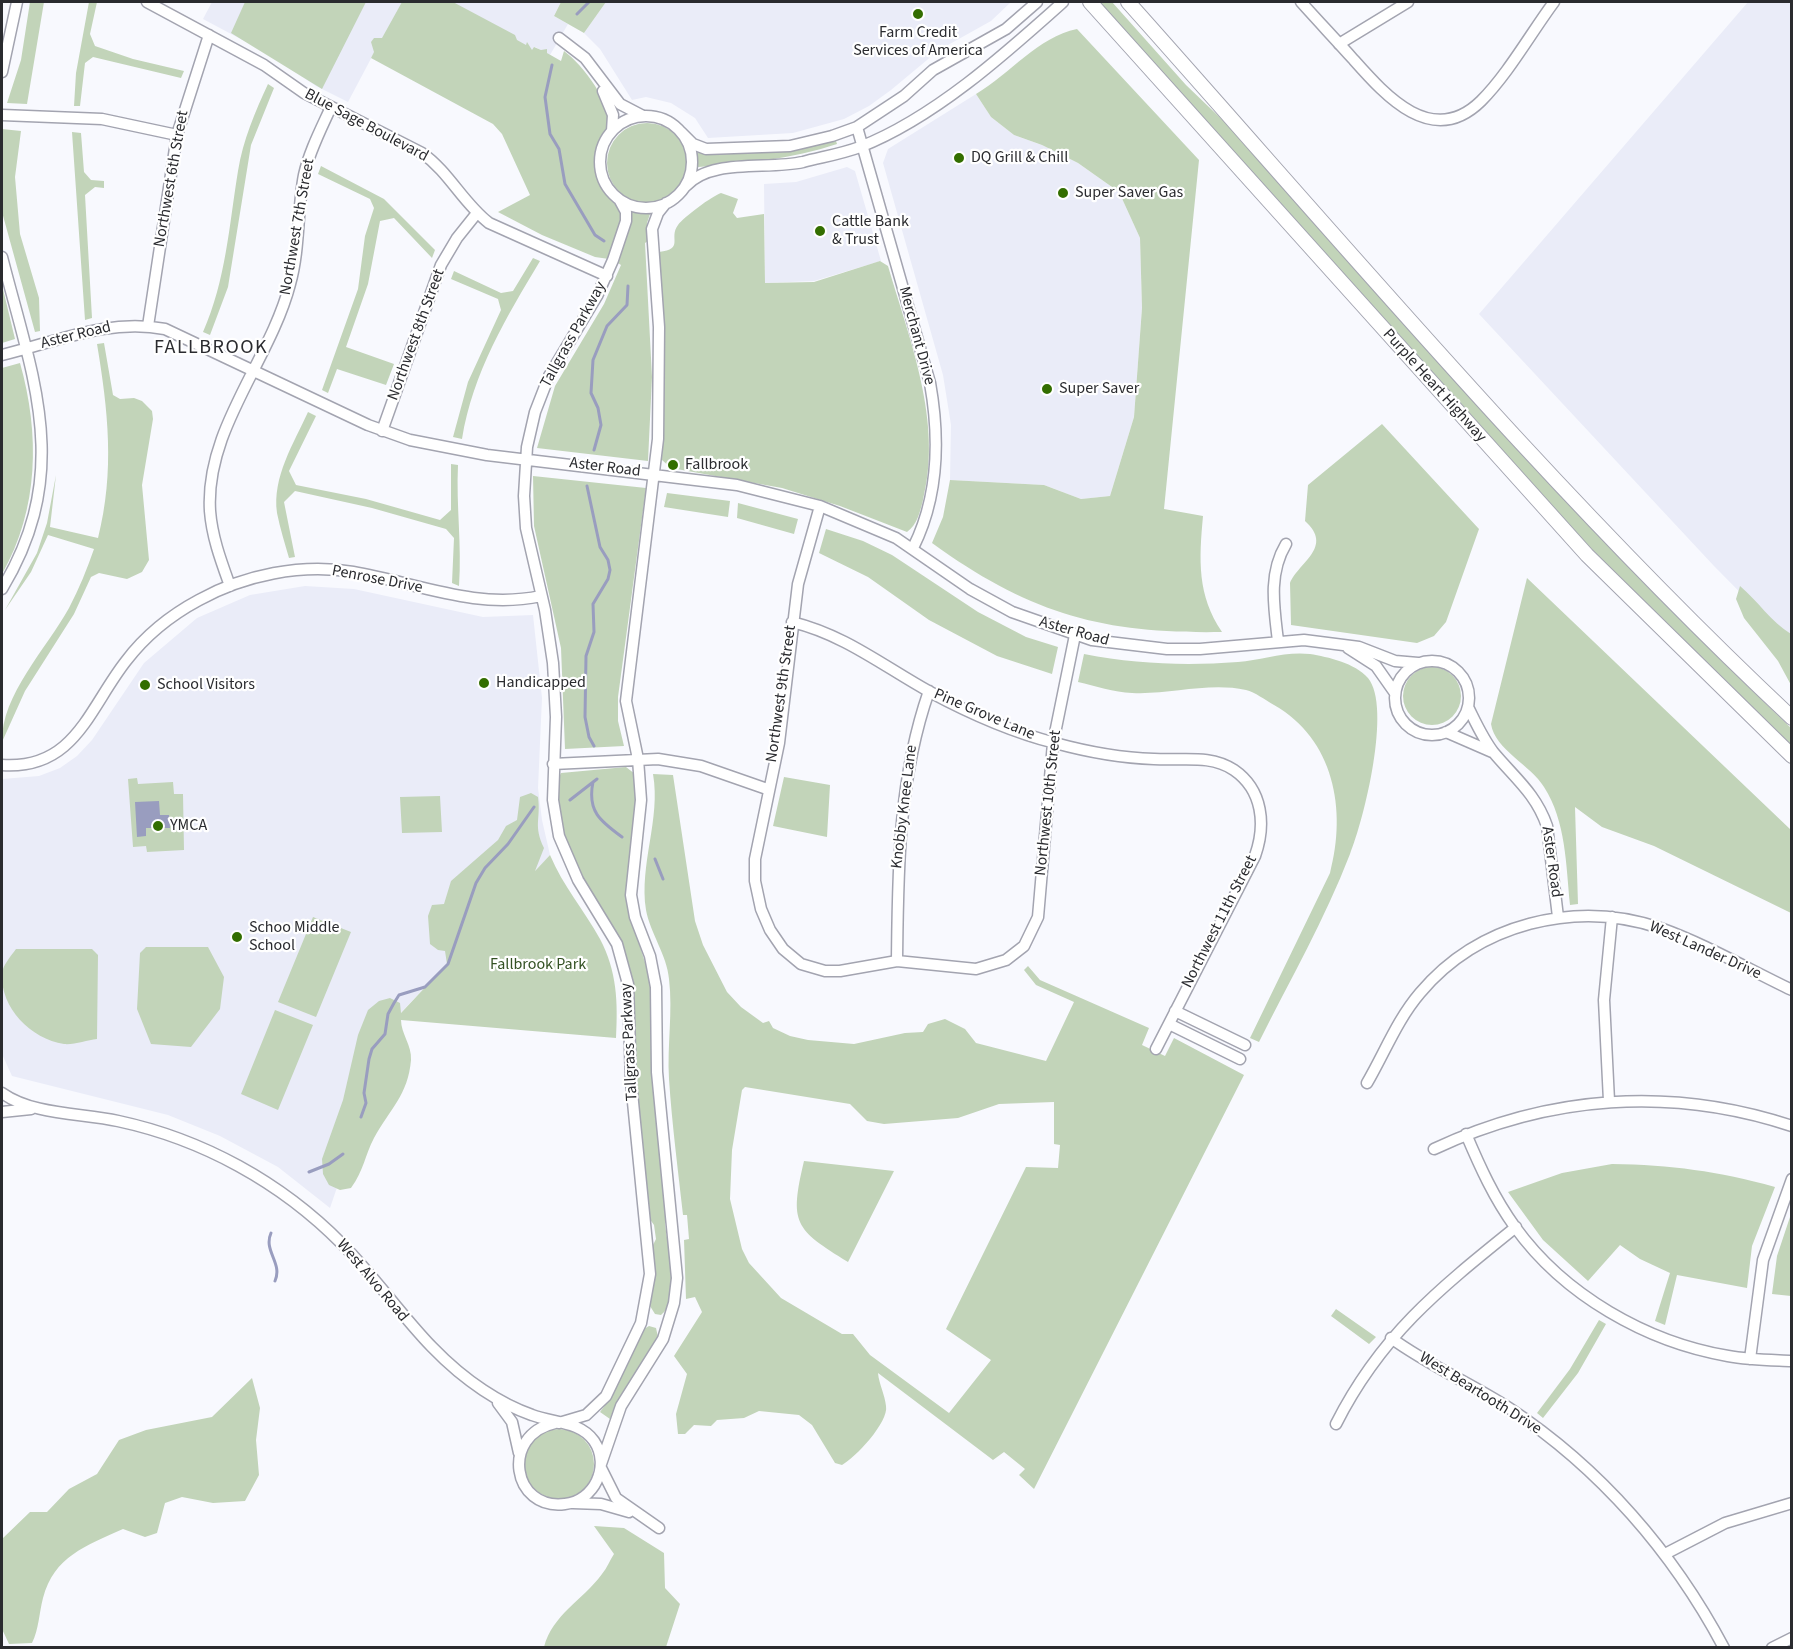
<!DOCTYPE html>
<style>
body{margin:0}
#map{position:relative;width:1793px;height:1649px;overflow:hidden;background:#f8f9fe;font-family:"Source Sans 3",sans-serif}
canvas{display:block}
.frame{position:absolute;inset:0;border:3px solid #2a2b2f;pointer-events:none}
</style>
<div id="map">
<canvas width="1793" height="1649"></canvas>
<div class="frame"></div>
</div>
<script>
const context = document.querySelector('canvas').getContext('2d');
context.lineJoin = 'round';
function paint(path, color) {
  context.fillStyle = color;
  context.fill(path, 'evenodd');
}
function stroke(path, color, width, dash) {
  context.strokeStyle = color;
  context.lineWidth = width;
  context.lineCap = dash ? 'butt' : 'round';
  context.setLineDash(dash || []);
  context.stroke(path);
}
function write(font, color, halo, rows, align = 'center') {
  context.font = font + ' "Source Sans 3",sans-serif';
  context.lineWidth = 4.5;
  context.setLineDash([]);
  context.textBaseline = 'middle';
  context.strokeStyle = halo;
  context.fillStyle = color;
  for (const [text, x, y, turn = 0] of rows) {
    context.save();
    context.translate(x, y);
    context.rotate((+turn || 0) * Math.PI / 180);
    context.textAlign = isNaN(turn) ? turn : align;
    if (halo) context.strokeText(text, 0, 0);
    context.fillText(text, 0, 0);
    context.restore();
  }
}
const built = new Path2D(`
 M212 2H561L554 16 568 24 550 55 535 47 496 116 375 51 348 102 316 86 263 51 203 19Z
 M606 2H1011L991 21 939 50 891 90 869 106 844 119 793 133 708 138 695 118 671 103 646 97 632 100 600 49 584 33Z
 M1748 2H1791V644L1714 566 1479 314Z
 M976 94 991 117 1014 135 1042 145 1078 163 1119 192 1140 238 1142 308 1134 417 1110 496 1081 499 1044 485 950 480 951 425 943 375 883 163 888 149Z
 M847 167 855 171 881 261 814 281 765 283 764 184 796 182Z
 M305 586 354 589 483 617 533 615 542 698 538 788 542 820 550 855 394 1020 330 1208 278 1167 220 1136 168 1115 12 1076 2 1054V779L39 776 60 768 77 756 92 740 144 663 197 618 250 595Z`);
const green = new Path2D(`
 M30 2H44L27 104 7 103 21 60Z
 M89 2H97L90 34 95 46 133 59 184 71 181 78 93 57 85 63 80 106H74L76 73Z
 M245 2H366L322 89 231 33Z
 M402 2H453L515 35 517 40 526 45 527 42 532 50 534 47 541 50 547 49V53L561 61 564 51C583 65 613 104 608 128 604 145 594 151 597 172 600 190 623 204 622 219 621 232 613 247 609 259L595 257 542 235 498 212 530 195 502 134 493 124 371 58 374 52 371 42 374 38H382Z
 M561 2H606L584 33 554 16Z
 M1098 2H1112L1186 85 1234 131C1416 334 1594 540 1791 728V749L1682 643 1537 492Z
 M1077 29 1199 160 1164 509 1203 516C1199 560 1197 595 1222 632 1103 634 1030 614 932 543L943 517 950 480 1044 485 1081 499 1110 496 1134 417 1142 308 1140 238 1119 192 1078 163 1042 145 1014 135 991 117 976 94C1010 74 1038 37 1077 29Z
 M268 84 274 88 251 145 228 287 210 335 203 332C226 280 229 226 238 171 243 140 255 112 268 84Z
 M607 163a40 40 0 1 1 80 0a40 40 0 1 1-80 0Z
 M2 129 21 131 15 177 20 234 39 298 40 331 35 332 2 212Z
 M72 132 81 133 84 172 91 180 104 181V188L95 187 85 195 92 318 85 320Z
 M836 141 837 144C792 159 744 164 698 167L697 153 782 151Z
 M321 166 384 199 435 250 432 258 394 218 380 221 368 284 346 347 394 364 386 385 337 369 328 393 322 390 358 289 365 236 374 208 370 199 318 174Z
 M721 193 738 199 733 213 737 218 764 214 765 283 814 282 880 261 888 266C910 341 943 422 923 500 920 512 917 525 907 532L840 506 782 488 671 468 662 460 664 342 659 252C685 249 668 238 678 225 684 217 712 196 721 193Z
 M631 212 650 214 647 223 648 241 645 243 652 377 648 461 537 448 555 386 604 304 621 265 618 263 632 221Z
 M533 258 540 261C506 318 473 372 462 439L453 437 468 382 501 310 498 299 451 279 454 271 501 293 513 291Z
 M2 285 15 339 2 343Z
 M104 343 113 395 120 399 134 398 142 401 152 411 153 419 142 485 149 560 142 572 127 579 99 573 91 577 74 614 25 691 2 742C1 695 47 648 69 608 79 589 87 569 94 549L48 535 31 572 5 610 37 553 47 523 56 475 50 527 98 538C115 471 108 410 97 344Z
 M20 363C40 434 39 509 2 574V368Z
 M308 412 316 416 289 471 296 485 366 499 440 520 451 510V464L458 465C456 506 462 545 459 586L452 583 454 538 446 529 372 508 295 491 284 502 295 557 289 558C285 544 280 528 277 513 272 477 294 443 308 412Z
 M1382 424 1479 529 1446 622 1434 636 1417 643 1291 625 1290 583C1299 562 1334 547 1305 521L1308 485Z
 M533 476 646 488 618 697V721L624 746 565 749 561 648 534 526Z
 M667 493 730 501 728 517 664 507Z
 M738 503 798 519 794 534 737 518Z
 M826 529 863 541 892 555 978 612 1026 637 1058 647 1052 674 997 656 929 620 868 577 819 553Z
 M1527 578 1791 830V913L1654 846 1602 827 1575 807 1578 904 1570 905C1566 865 1566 821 1544 787 1531 765 1495 750 1491 724Z
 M1740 586C1758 601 1771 622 1791 634V685L1778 661 1744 618 1736 599Z
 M1084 654C1136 664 1185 666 1238 662 1261 660 1286 651 1310 654 1328 657 1355 663 1368 678 1392 707 1364 820 1350 854 1325 919 1290 980 1259 1042L1250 1038 1330 873C1347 810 1334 739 1274 705 1265 700 1255 692 1246 690 1208 682 1169 695 1132 693 1114 692 1095 686 1078 682Z
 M1403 696a29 29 0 1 1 58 0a29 29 0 1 1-58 0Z
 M626 767 635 774 636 802 627 889V906L651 981 668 1218 665 1223C667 1244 681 1301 661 1315L655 1314 650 1306 654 1277 652 1247 656 1239 654 1225 649 1218C644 1168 638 1119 635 1069 632 1030 638 994 626 956 615 918 583 890 570 852 565 836 551 788 561 773Z
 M653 774 673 775 695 921 703 945 727 992 741 1007 763 1023 769 1021 773 1028 790 1036 808 1040 854 1044 905 1033 923 1032 928 1024 945 1019 965 1029 976 1043 1046 1061 1074 1002 1036 985 1024 970 1028 966 1040 980 1149 1028 1142 1045 1165 1056 1174 1038 1244 1075 1034 1489 1019 1475 1025 1469 1004 1452 993 1460 878 1373C879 1384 885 1395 886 1406 889 1422 855 1458 842 1465L835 1463 812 1425 799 1415 759 1411 744 1418 717 1420 711 1426 694 1425 685 1434H678L676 1414 687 1374 674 1356 702 1312 695 1297 686 1299 684 1240 689 1239 687 1215H683C678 1170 672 1124 669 1079 667 1045 673 1012 669 979 667 955 650 933 646 910 639 864 661 819 653 774ZM745 1087 850 1104 867 1121 884 1124 958 1118 999 1104 1054 1102V1144L1060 1145 1058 1168 1026 1167 946 1329 991 1360 949 1413 870 1355 853 1334H842L781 1298 749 1263 742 1249 730 1199 732 1150 742 1090Z
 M784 777 830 785 827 837 773 826Z
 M137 778 138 784 173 782 174 794H183L184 850 147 852 146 846 133 847 128 779Z
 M531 793 538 797C541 820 533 825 544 848L535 871 550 855C563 886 584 910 600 939 617 971 618 1002 616 1038L401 1020C401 1034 412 1045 411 1060 408 1095 390 1109 374 1138 365 1155 364 1170 351 1188L340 1190 329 1185 323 1174 322 1159 343 1100 358 1035 368 1010 379 1001 390 998 400 1003 401 1013 447 964 445 951 438 950 430 944 428 916 432 905 444 904 451 881 498 840 506 826 517 820 520 797Z
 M440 796 442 832 402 833 400 797Z
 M313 917 351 932 316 1017 278 1002Z
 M146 947H208L224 977 220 1009 191 1047 151 1044 137 1009 140 953Z
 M16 949H92L98 955 97 1039C87 1040 74 1045 64 1044 31 1039 0 1008 2 973 3 965 11 956 16 949Z
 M275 1010 313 1025 278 1110 241 1094Z
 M804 1161 894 1171 848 1262C795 1229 789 1224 804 1161Z
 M1612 1164C1671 1165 1718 1171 1775 1187L1752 1246 1747 1288 1677 1275 1665 1325 1655 1321 1670 1273 1640 1259 1620 1245 1588 1281 1543 1240 1508 1192 1562 1173Z
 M1791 1214V1296L1772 1294 1777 1256Z
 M1336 1309 1376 1337 1369 1344 1331 1316Z
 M1599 1320 1606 1324 1578 1373 1543 1418 1537 1413 1570 1369Z
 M649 1326 656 1328 658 1337 615 1406 610 1419 600 1412 612 1396 644 1329Z
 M252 1378 260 1408 256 1440 259 1475 245 1501 213 1503 182 1497 165 1503 157 1533 145 1537 123 1529C86 1546 54 1556 43 1598 39 1613 39 1629 32 1643L9 1644 2 1629V1539L30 1512H47L69 1489 97 1474 119 1440 146 1430 212 1417Z
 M524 1464a35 35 0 1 1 70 0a35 35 0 1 1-70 0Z
 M594 1526 624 1528 664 1553 665 1588 680 1604 666 1647H544C553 1614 582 1601 602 1574 607 1568 610 1560 614 1554Z`);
const water = new Path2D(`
 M159 801 160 815H169L170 828H146V836L137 837 135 802Z`);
const stream = new Path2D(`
 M577 14 589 2
 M552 65 545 97 550 134 559 149 565 184 595 235 604 241
 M594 450 601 425 598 408 591 393 593 360 607 326 627 305 628 286
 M587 486 600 547 608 560 610 570 608 579 593 604 594 632 586 656 585 717 589 737 594 746
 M593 782C587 811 600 821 622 837
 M570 800 597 779
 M655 859 663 879
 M361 1117 366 1103 364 1093 369 1059 372 1049 385 1034 388 1014 394 1003 399 995 425 987 448 964 476 883 485 868 508 844 534 807
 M309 1172 329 1164 343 1154
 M271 1233C263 1251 283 1263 275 1281`);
const minor = new Path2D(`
 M147 2 264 65 304 93 422 153C449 172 463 203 489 223L607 276
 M1301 2C1318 21 1336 40 1353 59 1385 95 1432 149 1481 101 1508 74 1531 33 1554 2
 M559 38 585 58 620 104 643 116
 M1339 44 1408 2
 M2 72 17 2
 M603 91 613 115 612 131
 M2 115 102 119 177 135
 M600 162a46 46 0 1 1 92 0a46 46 0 1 1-92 0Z
 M857 127 930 383C940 439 939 496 913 548
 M681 132 693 144 706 149 790 146 832 136 857 127 904 96 933 70 1006 29 1037 2
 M686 186C711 158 767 170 803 162 822 157 841 154 860 147 934 118 1005 54 1063 2
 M2 257C33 379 73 471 2 589
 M148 326 177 135 209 35
 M2 355C56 342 108 318 165 329L368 425 410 440 487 455 737 485 820 506 896 538 970 589 1012 612 1092 640 1167 649H1200L1304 640 1359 647 1395 661 1418 663
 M382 431 441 265 457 238 477 213
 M820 506 798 584 779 743 755 859V881L761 909 770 930 783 949 801 964 825 971H840L897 961 976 969 1006 960 1024 946 1038 917 1053 743 1075 635
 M230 586C221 561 212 537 210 511 205 429 270 361 290 284 300 249 297 211 304 175 309 152 321 129 331 107
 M792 622C845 635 883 666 930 692 969 713 1012 732 1055 743 1088 752 1121 758 1154 759 1182 761 1210 754 1234 770 1263 790 1266 825 1255 856L1156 1049
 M1278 641C1274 607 1268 574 1286 544
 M1348 648 1376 666 1395 693
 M1395 698a37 37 0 1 1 74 0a37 37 0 1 1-74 0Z
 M1468 707C1476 723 1483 739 1494 753 1515 778 1536 794 1547 826L1558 917
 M1446 732 1492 752
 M553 764 658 759 701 766 767 789
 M2 765C75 770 89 708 126 661 145 636 171 615 199 600 244 575 302 563 353 572 417 583 476 610 541 596
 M897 961C898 869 898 780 929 691
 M1175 1011 1245 1045
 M1169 1024 1240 1059
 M1367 1083C1385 1052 1397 1020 1420 993 1478 924 1575 899 1660 928 1705 944 1748 969 1792 990
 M2 1093C33 1115 81 1113 118 1121 202 1139 281 1182 342 1244 391 1293 422 1350 483 1390 498 1400 515 1409 532 1415 553 1423 580 1421 594 1441 611 1466 594 1501 565 1504 512 1511 500 1435 555 1423
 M1609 1101 1604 1000 1612 917
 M2 1112 31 1109
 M1466 1134C1480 1167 1494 1198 1515 1227 1564 1295 1646 1342 1728 1356 1749 1360 1770 1360 1792 1361
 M1434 1149C1549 1095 1671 1086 1792 1126
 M1391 1338C1428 1365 1470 1383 1509 1408 1600 1468 1673 1552 1724 1648
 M1750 1359 1763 1260 1792 1179
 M498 1403 512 1422 519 1453
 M559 1423 586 1415 606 1396 641 1323 650 1274 631 1082 628 984 617 944 578 880 559 836 553 800 556 717 553 663 545 610 526 528 524 496 527 447 535 412 549 376 597 296 613 260 626 221V212L619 199
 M1336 1424C1381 1335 1439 1289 1516 1227
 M601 1464 621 1406 663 1339 674 1303 677 1278 657 1072 656 987 650 956 635 917 631 895 641 800 638 759 626 701 658 439 659 327 652 229 658 213 666 203
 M601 1468 616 1498 659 1528
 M573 1503 601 1504 629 1512
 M1665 1554 1725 1523 1792 1503
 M1772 1648 1792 1638`);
const major = new Path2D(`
 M1090 2 1587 555 1792 756
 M1128 2C1344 244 1554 495 1792 718`);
const markers = [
 [918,14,6,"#336e00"],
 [959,158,6,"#336e00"],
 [1063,193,6,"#336e00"],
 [820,231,6,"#336e00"],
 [1047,389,6,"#336e00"],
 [673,465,6,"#336e00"],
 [484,683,6,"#336e00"],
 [145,685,6,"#336e00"],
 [158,826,6,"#336e00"],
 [237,937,6,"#336e00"]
];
const poiNames = [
 ["Farm Credit",918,33,"center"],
 ["Services of America",918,51,"center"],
 ["DQ Grill & Chill",971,158],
 ["Super Saver Gas",1075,193],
 ["Cattle Bank",832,222],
 ["& Trust",832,240],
 ["Super Saver",1059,389],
 ["Fallbrook",685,465],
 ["Handicapped",496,683],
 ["School Visitors",157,685],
 ["YMCA",170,826],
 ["Schoo Middle",249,928],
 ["School",249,946]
];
const streetNames = [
 ["Blue Sage Boulevard",366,126,28],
 ["Northwest 6th Street",172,179,-80],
 ["Northwest 7th Street",298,227,-80],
 ["Northwest 8th Street",417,335,-70],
 ["Tallgrass Parkway",574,335,-61],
 ["Aster Road",76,336,-14],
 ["Merchant Drive",916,336,75],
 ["Purple Heart Highway",1434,386,48],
 ["Aster Road",605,468,7],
 ["Penrose Drive",377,580,11],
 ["Aster Road",1074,632,16],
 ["Northwest 9th Street",782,694,-82],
 ["Pine Grove Lane",984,715,23],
 ["Northwest 10th Street",1049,803,-84],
 ["Knobby Knee Lane",905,807,-83],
 ["Aster Road",1551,862,82],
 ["Northwest 11th Street",1220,922,-63],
 ["West Lander Drive",1705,951,24],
 ["Tallgrass Parkway",630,1042,-93],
 ["West Alvo Road",372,1281,50],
 ["West Beartooth Drive",1480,1394,32]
];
const parkNames = [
 ["Fallbrook Park",538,965]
];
const quarterNames = [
 ["FALLBROOK",211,349]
];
paint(built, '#eaecf8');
paint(green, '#c2d4b9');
paint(water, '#999dbf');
stroke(stream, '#999dbf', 3);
stroke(minor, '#a3a4b0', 13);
stroke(major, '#a3a4b0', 16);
stroke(minor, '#fff', 10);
stroke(major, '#fff', 14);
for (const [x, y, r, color] of markers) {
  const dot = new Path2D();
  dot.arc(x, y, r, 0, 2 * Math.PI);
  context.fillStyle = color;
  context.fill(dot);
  stroke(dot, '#fff', 2);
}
write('16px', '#2a2b2f', '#fff', poiNames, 'left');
write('16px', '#2a2b2f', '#fff', streetNames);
write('16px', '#335123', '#fff', parkNames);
context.letterSpacing = '1.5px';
write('20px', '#2a2b2f', '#fff', quarterNames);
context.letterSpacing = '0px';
</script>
